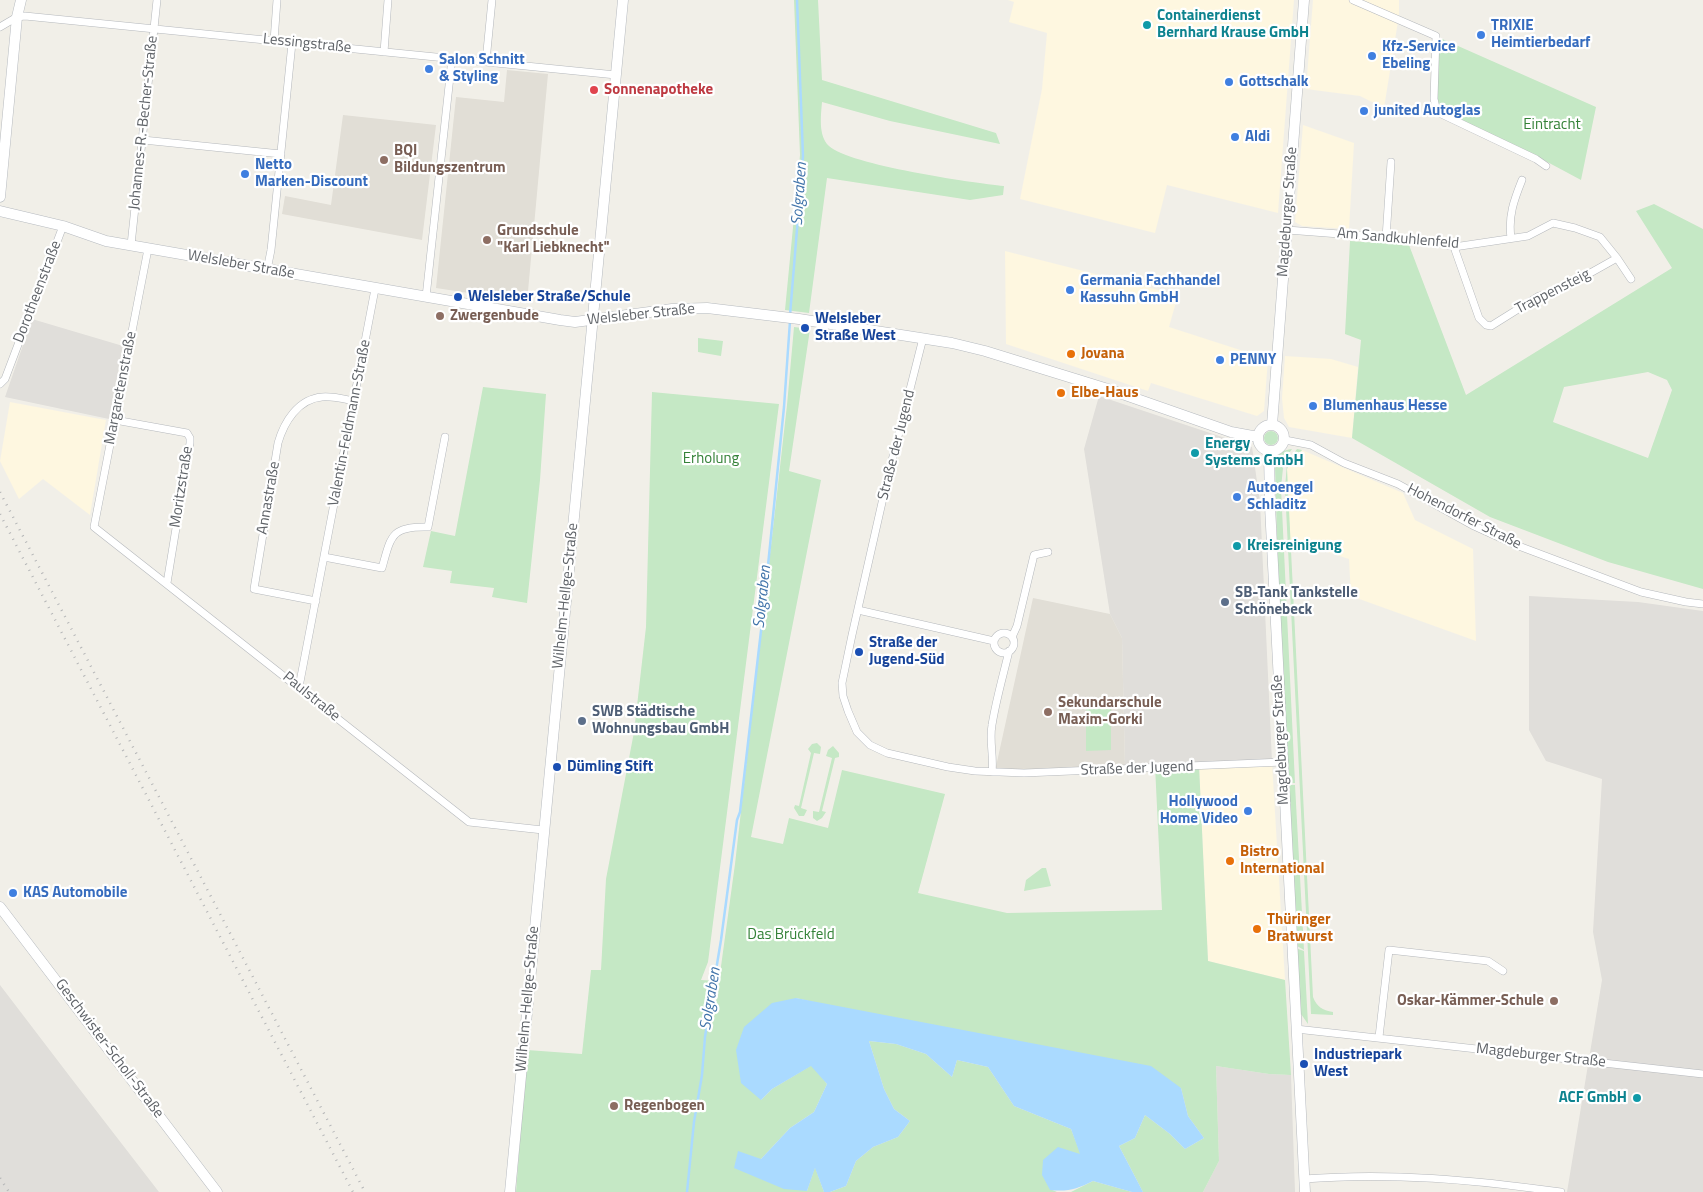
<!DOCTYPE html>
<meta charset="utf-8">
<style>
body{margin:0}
canvas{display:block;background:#f1efe8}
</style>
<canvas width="1703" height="1192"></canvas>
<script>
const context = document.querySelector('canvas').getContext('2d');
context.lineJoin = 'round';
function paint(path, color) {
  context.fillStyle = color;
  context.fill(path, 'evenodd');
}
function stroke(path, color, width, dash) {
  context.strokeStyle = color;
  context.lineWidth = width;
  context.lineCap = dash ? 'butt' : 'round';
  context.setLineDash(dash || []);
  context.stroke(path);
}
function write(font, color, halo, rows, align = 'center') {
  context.font = font + ' "Titillium Web",sans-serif';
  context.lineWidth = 4.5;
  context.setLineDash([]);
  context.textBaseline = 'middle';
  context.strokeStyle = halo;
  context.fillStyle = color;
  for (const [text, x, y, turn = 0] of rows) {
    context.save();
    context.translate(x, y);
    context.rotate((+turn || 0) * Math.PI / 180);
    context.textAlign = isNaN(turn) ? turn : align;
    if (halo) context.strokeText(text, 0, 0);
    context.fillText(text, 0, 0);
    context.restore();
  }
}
const commercial = new Path2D(`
 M1008 0H1294L1278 213 1167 185 1155 233 1020 199 1042 89 1047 33 1009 22 1014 2Z
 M1313 0H1399V15L1384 108 1360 96 1306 89Z
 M1303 125 1354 143 1349 229 1302 226 1295 222Z
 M1005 251 1178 295 1169 327 1268 359 1264 411 1257 416 1151 383 1148 391 1006 344Z
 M1285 356 1331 359 1358 367 1352 438 1289 427 1284 418 1282 398Z
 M10 402 106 420 90 515 43 479 19 499 0 461Z
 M1302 450 1403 493 1415 520 1473 549 1476 641 1351 596 1349 559 1290 540 1287 469 1291 461 1298 457Z
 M1272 762 1285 980 1208 961 1199 765Z`);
const industrial = new Path2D(`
 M32 319 123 346 109 419 5 397Z
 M1099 396 1252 447 1260 502 1272 762 1125 767 1122 638 1110 614 1084 449Z
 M1529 596 1638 602 1703 611V1192H1567L1602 980 1593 932 1602 779 1546 761 1529 730Z
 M0 985 71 1078 159 1192H0Z
 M1216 1066 1269 1074 1291 1075 1295 1192H1203L1219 1161Z`);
const education = new Path2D(`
 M507 70 548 74 527 302 436 288 456 97 504 102Z
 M343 115 436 125 422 240 282 214 285 196 331 205Z
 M1033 598 1110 614 1122 638 1125 767 995 771Z`);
const green = new Path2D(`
 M794 0H818L822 80 996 133 1000 144 890 121 822 102C821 115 818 136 829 146 849 165 973 183 1004 186L1003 195 970 200 827 178 809 313 785 310 800 155Z
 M1440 38 1596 107 1581 180 1538 157 1438 110 1436 99Z
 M1654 204 1703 229V589L1608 562 1490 517 1352 438 1361 340 1345 334 1350 241 1409 245 1466 395 1672 268 1636 211ZM1648 372 1667 380 1672 390 1648 458 1553 422 1564 387Z
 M794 327 810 329 789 471 821 480 751 837 783 844 789 818 828 828 842 770 945 794 918 893 1007 913 1162 910 1155 766 1199 765 1208 961 1285 980 1291 1075 1269 1074 1216 1066 1219 1161 1203 1192H1143L1119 1146 1135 1138 1145 1115 1170 1134 1185 1149 1204 1138 1188 1116 1181 1088 796 998 761 1100 772 1089 812 1065 827 1084 814 1112 790 1128 761 1159 807 1191 815 1167 824 1192H516L527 1050 582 1054 591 970H601L606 879 634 732 646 627 652 392 779 404 708 962 701 980 719 981 735 864 787 405Z
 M698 338 723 341 721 356 698 352Z
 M483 387 546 394 540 480 527 603 492 597 494 588 450 583 452 571 423 567 431 531 455 536Z
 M1264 438a7 7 0 1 1 14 0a7 7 0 1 1-14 0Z
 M1292 449 1283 462 1275 461C1278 453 1283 450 1292 449Z
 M1297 449 1302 450C1297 458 1291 460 1287 469L1313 997C1317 1007 1322 1010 1333 1012V1015L1311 1014 1285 488 1287 463Z
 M1275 466H1282L1283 468 1281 488 1295 783H1288L1280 647Z
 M1086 701H1111V750L1086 751Z
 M817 743 821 747 820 754 814 753 801 808 807 810 804 816H799L794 808 795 805 799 806 811 753 808 749 812 744Z
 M833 746 839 753V757L835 758 822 811 826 812 822 818 817 821 813 818V811L819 812 832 758 826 756 828 750Z
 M1288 785H1295L1304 950 1297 946Z
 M1042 868H1046L1051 886 1024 891 1026 880Z
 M1298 949 1304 951 1308 1024 1301 1014 1297 951Z
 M869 1041 896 1044 926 1054 952 1077 957 1060 988 1067 1014 1106 1071 1129 1081 1155 1050 1189 1057 1192H830L846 1186 856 1161 873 1147 898 1137 910 1121 894 1109 884 1089Z
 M1093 1181 1132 1192H1071Z`);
const water = new Path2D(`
 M796 998 1151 1066 1181 1088 1188 1116 1204 1138 1185 1149 1170 1134 1145 1115 1135 1138 1119 1146 1143 1192H1132L1093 1181C1077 1189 1068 1192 1050 1190L1042 1175 1043 1160 1058 1147 1080 1154 1071 1129 1014 1106 988 1067 957 1060 952 1077 926 1054 896 1044 869 1041 884 1089 894 1109 910 1121 898 1137 873 1147 856 1161 846 1186 830 1192H824L815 1168 807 1191 784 1189 734 1168 738 1151 761 1159 790 1128 814 1112 827 1084 811 1066 772 1089 761 1100 741 1083 736 1050 744 1027 772 1003Z`);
const stream = new Path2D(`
 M790 315 803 156 797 0
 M687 1192 694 1122 702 1075 705 1037 721 940 737 820 740 812 764 605 784 407 790 321`);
const street = new Path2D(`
 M1353 0 1436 36 1434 99 1437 112 1536 159 1546 166
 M0 27 17 17 25 16 616 75
 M274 41 277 0
 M384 52 388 0
 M486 61 492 0
 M143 140 281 154
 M1287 230 1431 241 1454 247 1528 236 1553 223 1575 228 1600 237 1617 258 1631 279
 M1386 238 1391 162
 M1511 238C1508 216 1514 200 1522 180
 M131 245 157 0
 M1454 247 1479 318 1486 325 1491 326 1539 296 1560 290 1617 258
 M148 249 94 527 469 822 543 830
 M267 270 271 250 292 43
 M426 297 452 58
 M923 338 888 476 852 635 842 683 843 696 848 711 857 732 870 745 887 753 948 767 975 771 1024 773 1283 762
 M0 384 5 379 63 226
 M115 420 187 433 190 438V443L167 583
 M1285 440 1311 445 1344 463 1398 484 1472 525 1516 545 1641 592 1686 602 1703 604
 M324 557 382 568C391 536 391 526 428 527L445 437
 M316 601 254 589 278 443C284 422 298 399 322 397 332 396 344 399 354 401
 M858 610 994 641
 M994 643a10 10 0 1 1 20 0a10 10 0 1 1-20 0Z
 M1012 637 1017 626 1034 555 1048 552
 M299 687 375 289
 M992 772C994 756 989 741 992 725 996 700 1003 676 1009 651
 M1296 1029 1703 1074
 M1379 1037 1389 950 1488 961 1503 971
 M1304 1179C1390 1172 1475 1180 1561 1192`);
const secondary = new Path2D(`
 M0 197 17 17 21 0
 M0 211 63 226 106 241 560 320 575 322 672 309 707 308 799 319 952 343 985 351 1111 390 1231 432 1258 437
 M1258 438a13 13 0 1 1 26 0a13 13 0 1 1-26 0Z
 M1272 425 1304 0
 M1269 451 1270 506 1305 1192
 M0 907 217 1192
 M510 1192 623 0`);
const rail = new Path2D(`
 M0 492 365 1192
 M0 514 353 1192
 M0 1178 9 1192`);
const markers = [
 [1147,25,5,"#0f9aa8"],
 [1481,35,5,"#3f7fe0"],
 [1372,56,5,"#3f7fe0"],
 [429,69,5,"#3f7fe0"],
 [1229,82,5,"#3f7fe0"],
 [594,90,5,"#e0444e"],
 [1364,111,5,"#3f7fe0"],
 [1235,137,5,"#3f7fe0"],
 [384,160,5,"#8d6e63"],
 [245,174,5,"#3f7fe0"],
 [487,240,5,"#8d6e63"],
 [1070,290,5,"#3f7fe0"],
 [458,297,5,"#1a4fb4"],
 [440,316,5,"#8d6e63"],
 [805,328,5,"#1a4fb4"],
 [1071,354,5,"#e8710a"],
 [1220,360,5,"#3f7fe0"],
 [1061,393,5,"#e8710a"],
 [1313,406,5,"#3f7fe0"],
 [1195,453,5,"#0f9aa8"],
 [1237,497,5,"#3f7fe0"],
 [1237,546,5,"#0f9aa8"],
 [1225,602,5,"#5c6f8a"],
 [859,652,5,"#1a4fb4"],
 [1048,712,5,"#8d6e63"],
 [582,721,5,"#5c6f8a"],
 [557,767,5,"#1a4fb4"],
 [1248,811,5,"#3f7fe0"],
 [1230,861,5,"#e8710a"],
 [13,893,5,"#3f7fe0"],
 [1257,929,5,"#e8710a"],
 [1554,1001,5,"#8d6e63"],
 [1304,1064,5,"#1a4fb4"],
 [1637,1098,5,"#0f9aa8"],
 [614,1106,5,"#8d6e63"]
];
const cultureNames = [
 ["Containerdienst",1157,16],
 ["Bernhard Krause GmbH",1157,33],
 ["Energy",1205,444],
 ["Systems GmbH",1205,461],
 ["Kreisreinigung",1247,546],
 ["ACF GmbH",1627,1098,"right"]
];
const shopNames = [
 ["TRIXIE",1491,26],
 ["Heimtierbedarf",1491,43],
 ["Kfz-Service",1382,47],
 ["Ebeling",1382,64],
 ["Salon Schnitt",439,60],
 ["& Styling",439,77],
 ["Gottschalk",1239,82],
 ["junited Autoglas",1374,111],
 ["Aldi",1245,137],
 ["Netto",255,165],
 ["Marken-Discount",255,182],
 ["Germania Fachhandel",1080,281],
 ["Kassuhn GmbH",1080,298],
 ["PENNY",1230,360],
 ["Blumenhaus Hesse",1323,406],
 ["Autoengel",1247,488],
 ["Schladitz",1247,505],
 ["Hollywood",1238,802,"right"],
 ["Home Video",1238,819,"right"],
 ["KAS Automobile",23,893]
];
const streetNames = [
 ["Lessingstraße",307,44,6],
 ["Johannes-R.-Becher-Straße",144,123,-84],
 ["Magdeburger Straße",1288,212,-86],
 ["Am Sandkuhlenfeld",1398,239,5],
 ["Welsleber Straße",241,265,10],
 ["Dorotheenstraße",38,292,-69],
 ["Trappensteig",1553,292,-27],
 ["Welsleber Straße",641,315,-6],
 ["Margaretenstraße",121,388,-79],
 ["Valentin-Feldmann-Straße",350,423,-79],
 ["Straße der Jugend",897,445,-76],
 ["Moritzstraße",182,487,-81],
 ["Annastraße",269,498,-80],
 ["Hohendorfer Straße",1464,517,27],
 ["Wilhelm-Hellge-Straße",566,596,-84],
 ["Paulstraße",311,697,39],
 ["Magdeburger Straße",1281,740,-93],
 ["Straße der Jugend",1137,769,-2],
 ["Wilhelm-Hellge-Straße",528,999,-85],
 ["Geschwister-Scholl-Straße",109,1049,53],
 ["Magdeburger Straße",1541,1056,6]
];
const healthNames = [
 ["Sonnenapotheke",604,90]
];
const parkNames = [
 ["Eintracht",1552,125],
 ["Erholung",711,459],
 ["Das Brückfeld",791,935]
];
const educationNames = [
 ["BQI",394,151],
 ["Bildungszentrum",394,168],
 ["Grundschule",497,231],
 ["\"Karl Liebknecht\"",497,248],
 ["Zwergenbude",450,316],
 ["Sekundarschule",1058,703],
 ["Maxim-Gorki",1058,720],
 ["Oskar-Kämmer-Schule",1544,1001,"right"],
 ["Regenbogen",624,1106]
];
const transitNames = [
 ["Welsleber Straße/Schule",468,297],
 ["Welsleber",815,319],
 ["Straße West",815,336],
 ["Straße der",869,643],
 ["Jugend-Süd",869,660],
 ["Dümling Stift",567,767],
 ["Industriepark",1314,1055],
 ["West",1314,1072]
];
const foodNames = [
 ["Jovana",1081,354],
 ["Elbe-Haus",1071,393],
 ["Bistro",1240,852],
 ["International",1240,869],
 ["Thüringer",1267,920],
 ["Bratwurst",1267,937]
];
const serviceNames = [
 ["SB-Tank Tankstelle",1235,593],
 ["Schönebeck",1235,610],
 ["SWB Städtische",592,712],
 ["Wohnungsbau GmbH",592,729]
];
const waterNames = [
 ["Solgraben",800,194,-86],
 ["Solgraben",763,597,-84],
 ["Solgraben",711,999,-81]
];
paint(commercial, '#fef7e0');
paint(industrial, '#e0deda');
paint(education, '#e1ded6');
paint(green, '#c5e8c5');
paint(water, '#aadaff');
stroke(stream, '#aadaff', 2.5);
stroke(street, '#b5b8bc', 8);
stroke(secondary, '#b6babf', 11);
stroke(street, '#fff', 7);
stroke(secondary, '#fff', 10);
stroke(rail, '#b6b7b8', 2.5, [1, 6]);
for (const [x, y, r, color] of markers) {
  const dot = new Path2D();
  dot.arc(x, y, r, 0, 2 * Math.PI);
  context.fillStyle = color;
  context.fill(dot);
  stroke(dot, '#fff', 2);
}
write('bold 15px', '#0d838f', '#fff', cultureNames, 'left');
write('bold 15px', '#366cbe', '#fff', shopNames, 'left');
write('15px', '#5f6368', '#fff', streetNames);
write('bold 15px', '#be3a42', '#fff', healthNames, 'left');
write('15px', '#348238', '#fff', parkNames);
write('bold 15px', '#785e54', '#fff', educationNames, 'left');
write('bold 15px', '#164399', '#fff', transitNames, 'left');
write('bold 15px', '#c56008', '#fff', foodNames, 'left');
write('bold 15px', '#4e5e75', '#fff', serviceNames, 'left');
write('italic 16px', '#4174aa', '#fff', waterNames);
</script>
